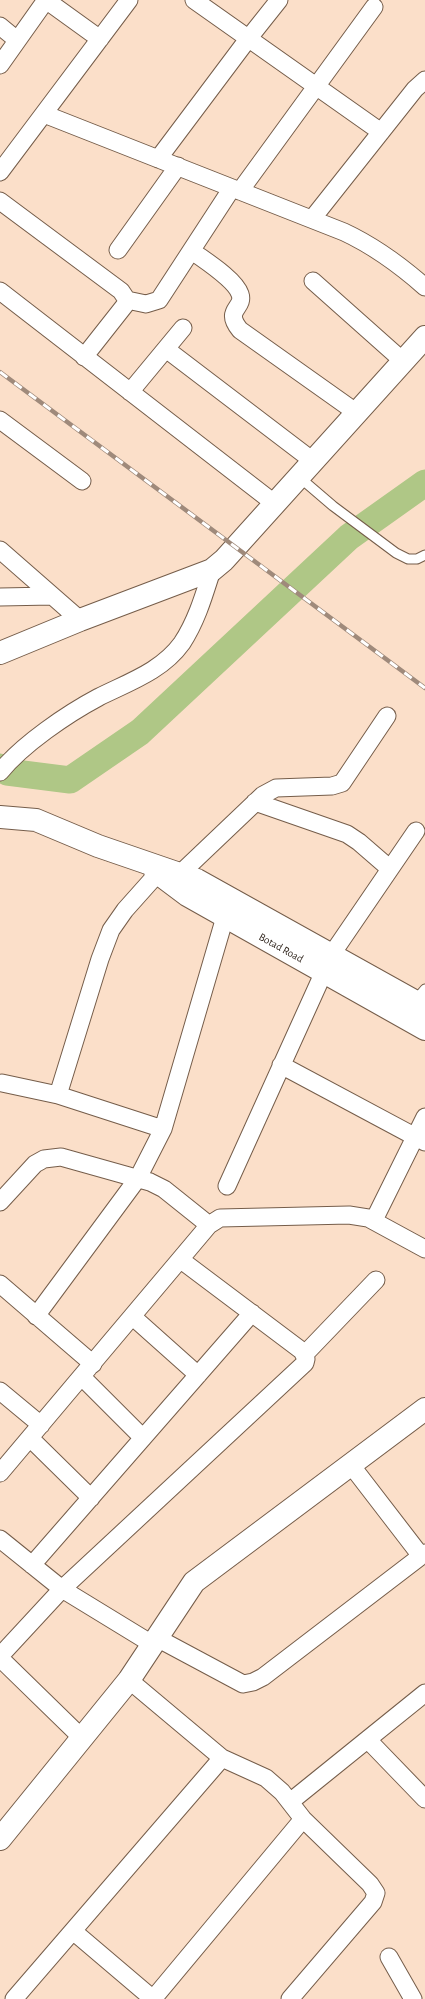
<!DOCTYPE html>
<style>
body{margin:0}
canvas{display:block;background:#fbdfc9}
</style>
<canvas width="425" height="1999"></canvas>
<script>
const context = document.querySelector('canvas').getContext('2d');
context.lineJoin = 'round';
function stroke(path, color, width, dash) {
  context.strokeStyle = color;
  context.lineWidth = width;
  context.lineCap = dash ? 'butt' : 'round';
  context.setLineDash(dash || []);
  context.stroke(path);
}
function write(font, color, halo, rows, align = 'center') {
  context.font = font + ' "Alegreya Sans",sans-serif';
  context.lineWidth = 3;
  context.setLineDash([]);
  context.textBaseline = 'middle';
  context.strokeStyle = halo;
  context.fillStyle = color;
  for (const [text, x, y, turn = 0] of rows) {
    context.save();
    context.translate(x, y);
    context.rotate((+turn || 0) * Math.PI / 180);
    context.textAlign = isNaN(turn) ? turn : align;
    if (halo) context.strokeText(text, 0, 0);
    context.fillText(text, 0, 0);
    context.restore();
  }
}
const river = new Path2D(`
 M0 767 7 772 70 780 140 732 349 537 425 483`);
const service = new Path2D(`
 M298 476 333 506 396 553 408 559H417L425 555
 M414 1002 425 989`);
const minor = new Path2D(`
 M46 0 100 39
 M194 0 381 132
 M0 26 17 40
 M0 65 46 0
 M44 114 344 232C374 246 400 265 425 287
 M158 159 248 39 279 0
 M0 172 129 0
 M240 191 374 7
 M0 201 121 291 127 300 125 305 84 357
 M312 219 415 89 425 80
 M118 250 178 166
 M192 251C204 260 235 279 240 294 245 309 223 309 240 330L357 413
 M313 281 404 362
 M0 291 274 503
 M127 300 146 304 159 300 232 188
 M166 349 313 461
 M130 392 183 328
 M0 420 82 481
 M0 550 80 620
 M0 597 52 596
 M0 772C23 744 67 714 99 697 129 682 162 671 182 643 197 620 204 595 212 570
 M255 802 347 834 359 842 389 868
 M181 873 263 795 276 788 332 786 342 783 387 716
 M281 1065 425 1142
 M2 1083 58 1095 163 1129
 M58 1095 100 959 111 930 125 910 158 873
 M227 1186 332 954 416 831
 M0 1202 35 1164 44 1159 61 1157 150 1182 164 1189 209 1225
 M374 1220 425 1117
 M0 1284 93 1364
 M36 1316 138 1178 163 1129 225 917
 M133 1317 198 1375
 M305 1354 376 1280
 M82 1377 143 1438
 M0 1391 41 1425
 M30 1438 91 1498
 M351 1465 421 1556
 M0 1473 209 1225 220 1218 349 1215 368 1218 425 1249
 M0 1539 62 1589 152 1644
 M32 1565 252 1313
 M157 1638 243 1684 253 1682 263 1677 425 1553
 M0 1656 62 1589 305 1363 306 1359 302 1351 181 1260
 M0 1658 82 1738
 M129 1680 222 1758 266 1778 282 1792 303 1819 370 1884 376 1893 373 1902 290 1999
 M368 1740 425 1799
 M290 1802 425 1693
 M73 1931 153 1999
 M389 1957 413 1999
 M14 1999 222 1758
 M153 1999 303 1819`);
const tertiary = new Path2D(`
 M0 653 80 620 212 570 224 560 425 337
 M0 1839 129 1680 194 1582 425 1409`);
const primary = new Path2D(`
 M0 817 36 820 98 846 197 880 425 1007
 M155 871 187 895 425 1029`);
const rail = new Path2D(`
 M0 372 425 688`);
const streetNames = [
 ["Botad Road",281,948,29]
];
stroke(river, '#afc786', 27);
stroke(service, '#755d4a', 11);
stroke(minor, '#755d4a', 19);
stroke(tertiary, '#755d4a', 24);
stroke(primary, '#755d4a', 24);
stroke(service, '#fff', 9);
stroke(minor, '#fff', 17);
stroke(tertiary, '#fff', 22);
stroke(primary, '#fff', 22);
stroke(rail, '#9f8a7b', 4.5);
stroke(rail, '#fff', 3, [9]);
write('11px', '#31261e', '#fff', streetNames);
</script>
